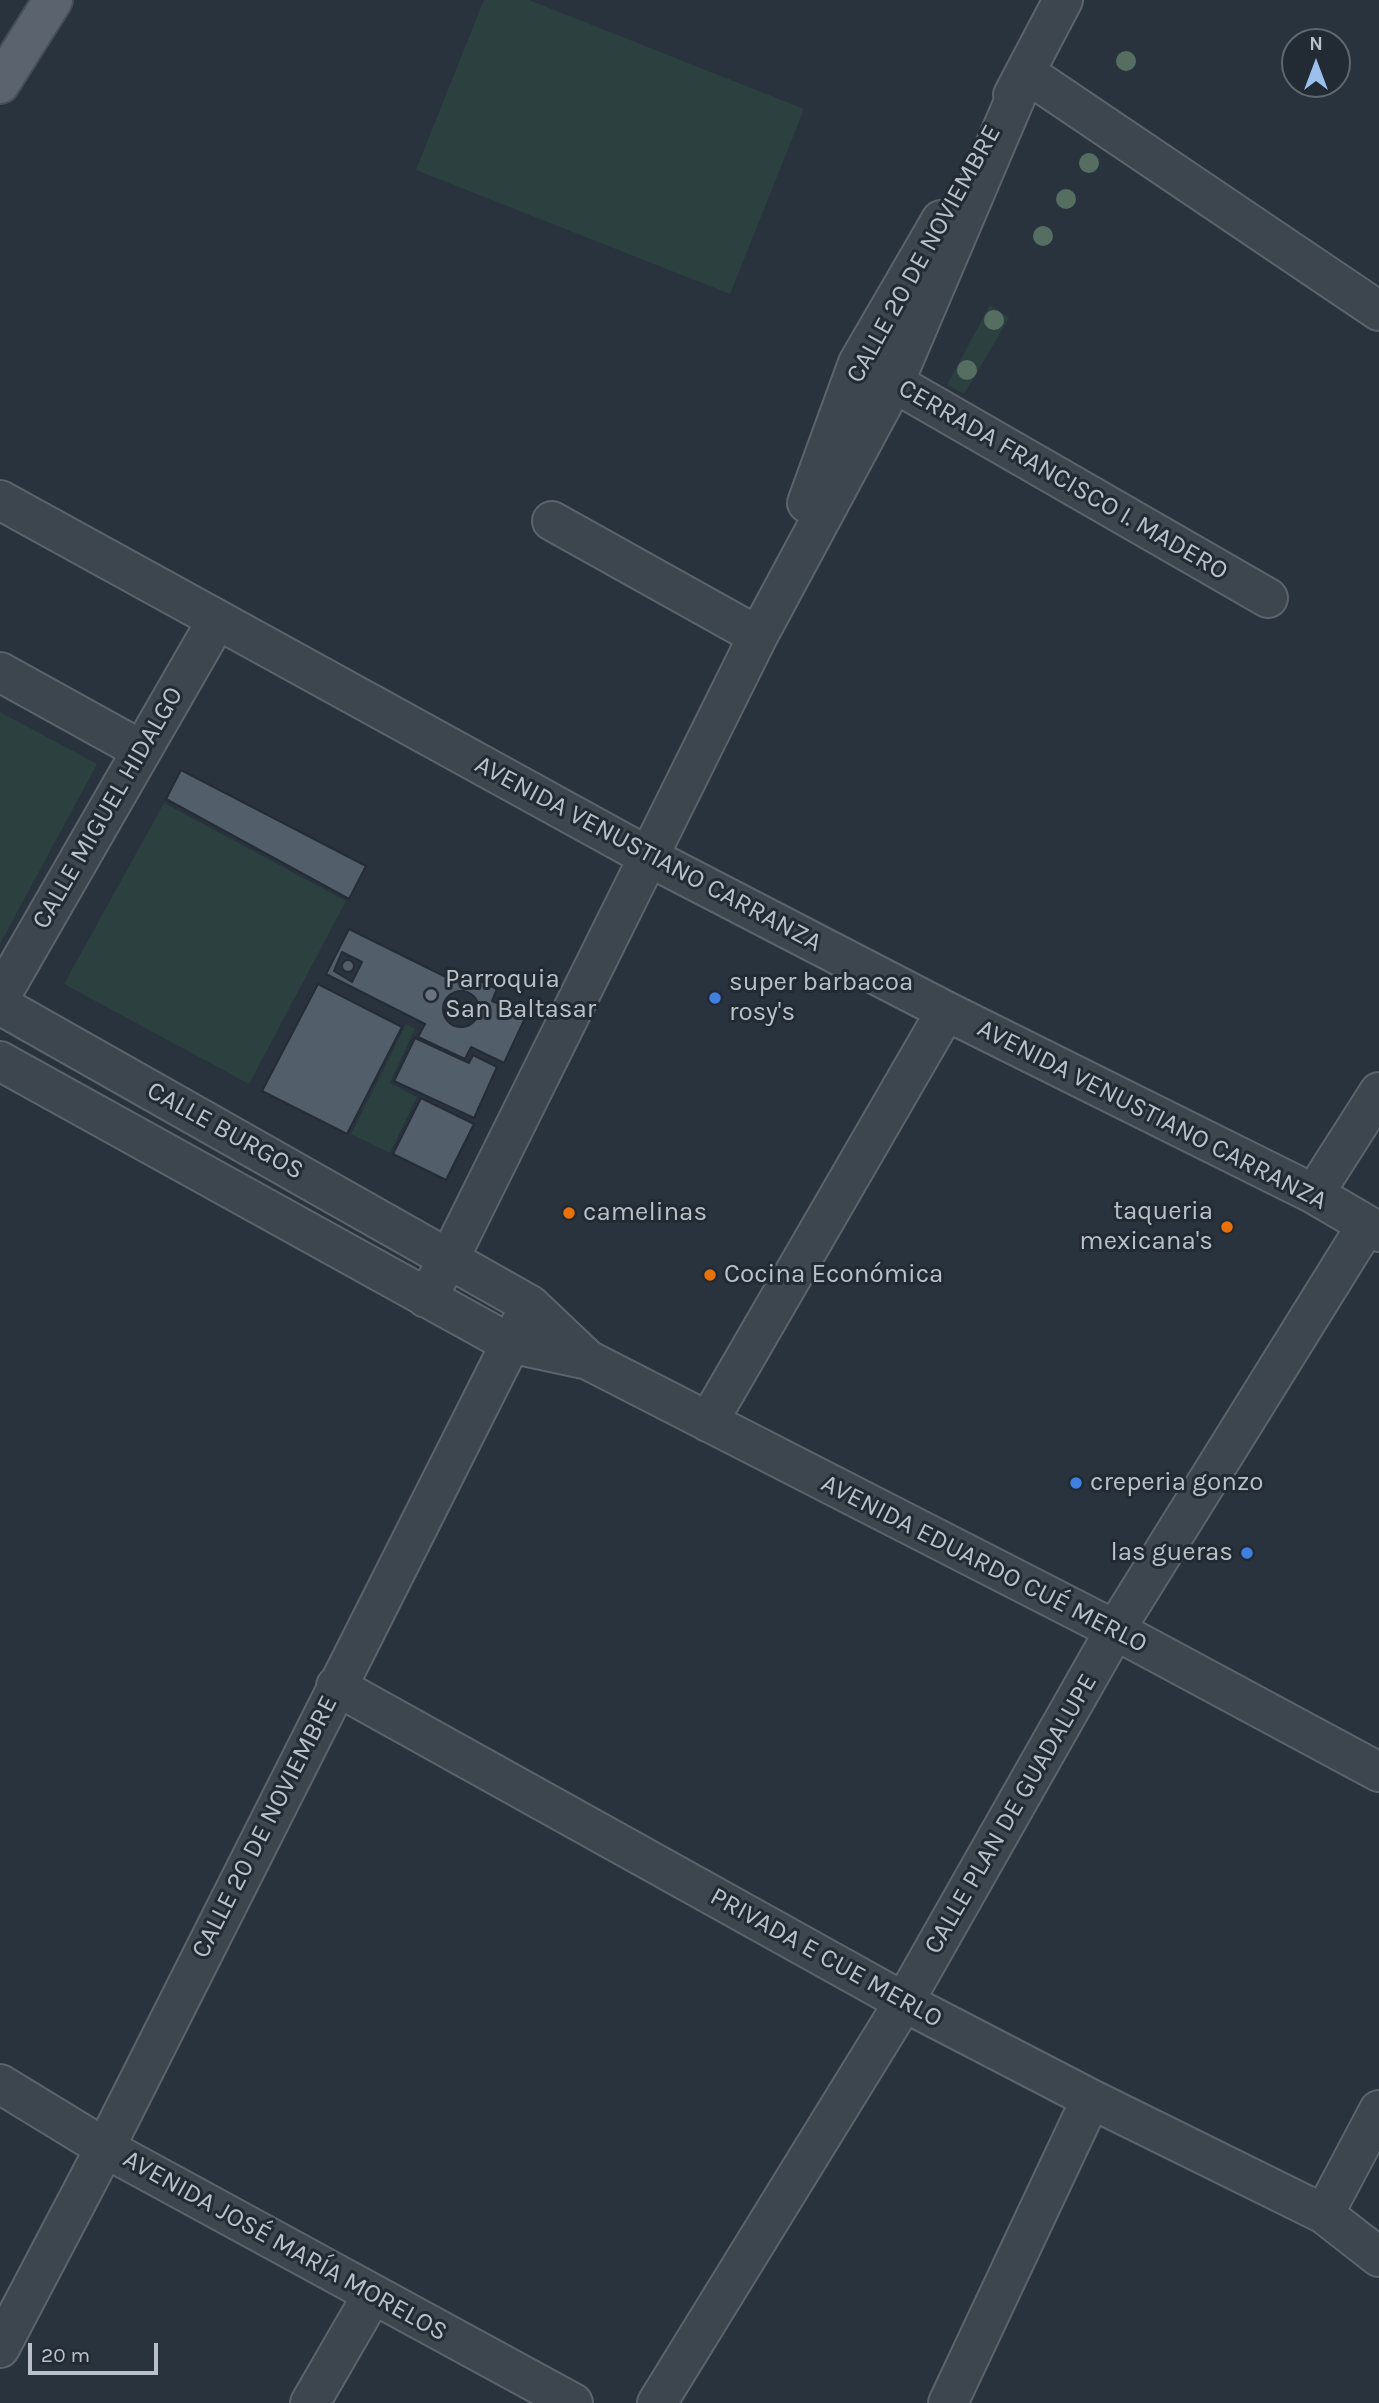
<!DOCTYPE html>
<meta charset="utf-8">
<style>
body{margin:0}
#map{position:relative;width:1379px;height:2403px;overflow:hidden;background:#29333e;font-family:Karla,sans-serif}
canvas{display:block}
.north{position:absolute;left:1281px;top:28px;width:70px;height:70px;box-sizing:border-box;background:#222a34;border:2px solid #5e6670;border-radius:50%;rotate:0deg;font-size:19px;font-weight:700;line-height:28px;text-align:center;color:#b9c0c9}
.north::after{content:'';display:block;margin:auto;width:24px;height:32px;background:#9bc0ec;clip-path:polygon(50% 0,100% 100%,50% 72%,0 100%)}
.scale{position:absolute;left:28px;top:2343px;width:130px;height:32px;box-sizing:border-box;border:4px solid #b9c0c9;border-top:0;padding-left:9px;font-size:21px;line-height:24px;white-space:nowrap;color:#b9c0c9;-webkit-text-stroke:5px #222a34;paint-order:stroke}
</style>
<div id="map">
<canvas width="1379" height="2403"></canvas>
<div class="north">N</div>
<div class="scale">20 m</div>
</div>
<script>
const context = document.querySelector('canvas').getContext('2d');
context.lineJoin = 'round';
function paint(path, color) {
  context.fillStyle = color;
  context.fill(path, 'evenodd');
}
function stroke(path, color, width, dash) {
  context.strokeStyle = color;
  context.lineWidth = width;
  context.lineCap = dash ? 'butt' : 'round';
  context.setLineDash(dash || []);
  context.stroke(path);
}
function write(font, color, halo, rows, align = 'center') {
  context.font = font + ' Karla,sans-serif';
  context.lineWidth = 6;
  context.setLineDash([]);
  context.textBaseline = 'middle';
  context.strokeStyle = halo;
  context.fillStyle = color;
  for (const [text, x, y, turn = 0] of rows) {
    context.save();
    context.translate(x, y);
    context.rotate((+turn || 0) * Math.PI / 180);
    context.textAlign = isNaN(turn) ? turn : align;
    if (halo) context.strokeText(text, 0, 0);
    context.fillText(text, 0, 0);
    context.restore();
  }
}
const green = new Path2D(`
 M484 0H529L804 109 730 294 416 170Z
 M990 305 1009 318 964 394 947 385Z
 M0 712 97 764 0 944Z
 M164 803 346 901 249 1084 64 984Z
 M406 1024 415 1029 390 1083 417 1097 390 1153 351 1134Z`);
const building = new Path2D(`
 M181 770 366 866 349 899 166 799Z
 M349 929 446 977 450 967 497 989 492 1001 526 1016 504 1063 471 1047 465 1059 418 1037 425 1024 326 974Z
 M342 952 362 962 352 982 334 971Z
 M342 966a6 6 0 1 1 12 0a6 6 0 1 1-12 0Z
 M318 984 402 1027 347 1134 262 1091Z
 M443 1009a18 18 0 1 1 36 0a18 18 0 1 1-36 0Z
 M415 1038 469 1063 473 1055 497 1067 474 1118 394 1081Z
 M421 1098 474 1124 446 1180 393 1154Z`);
const minor = new Path2D(`
 M1026 73 1379 311
 M1013 95 1063 0
 M872 370 1268 598
 M0 500 647 856 946 1011 1314 1194 1379 1232
 M807 503 858 363 941 220
 M552 521 758 636
 M0 672 141 750
 M0 997 217 620
 M0 1005 530 1305 588 1360
 M0 1061 509 1343 588 1360 1115 1630 1379 1772
 M1314 1194 1379 1092
 M426 1298 449 1259 758 636 894 383 1026 73
 M708 1422 946 1011
 M336 1686 904 2002 1091 2099 1324 2214 1379 2257
 M0 2084 105 2148 573 2403
 M1324 2214 1379 2110
 M0 2348 105 2148 530 1305
 M310 2403 373 2294
 M657 2403 904 2002 1115 1630 1366 1226
 M948 2403 1091 2099`);
const major = new Path2D(`
 M0 84 53 0`);
const trees = [
 [1126,61],
 [1089,163],
 [1066,199],
 [1043,236],
 [994,320],
 [967,370]
];
const markers = [
 [431,995,7,"#6b7280"],
 [715,998,7,"#3f7fe0"],
 [569,1213,7,"#e8710a"],
 [1227,1227,7,"#e8710a"],
 [710,1275,7,"#e8710a"],
 [1076,1483,7,"#3f7fe0"],
 [1247,1553,7,"#3f7fe0"]
];
const streetNames = [
 ["CALLE 20 DE NOVIEMBRE",924,254,-61],
 ["CERRADA FRANCISCO I. MADERO",1063,480,30],
 ["CALLE MIGUEL HIDALGO",108,808,-60],
 ["AVENIDA VENUSTIANO CARRANZA",648,854,28],
 ["AVENIDA VENUSTIANO CARRANZA",1152,1115,27],
 ["CALLE BURGOS",225,1131,29],
 ["AVENIDA EDUARDO CUÉ MERLO",984,1564,27],
 ["CALLE PLAN DE GUADALUPE",1011,1814,-60],
 ["CALLE 20 DE NOVIEMBRE",265,1827,-63],
 ["PRIVADA E CUE MERLO",826,1958,29],
 ["AVENIDA JOSÉ MARÍA MORELOS",285,2246,29]
];
const poiNames = [
 ["Parroquia",445,980],
 ["San Baltasar",445,1010],
 ["super barbacoa",729,983],
 ["rosy's",729,1013],
 ["taqueria",1213,1212,"right"],
 ["mexicana's",1213,1242,"right"],
 ["camelinas",583,1213],
 ["Cocina Económica",724,1275],
 ["creperia gonzo",1090,1483],
 ["las gueras",1233,1553,"right"]
];
paint(green, '#2c4040');
paint(building, '#525e69');
stroke(building, '#242c36', 2);
stroke(minor, '#5b636c', 42);
stroke(major, '#464e58', 42);
stroke(minor, '#3d454e', 38);
stroke(major, '#5b646e', 38);
context.fillStyle = '#566d62';
for (const [x, y] of trees) {
  context.beginPath();
  context.arc(x, y, 10, 0, 2 * Math.PI);
  context.fill();
}
for (const [x, y, r, color] of markers) {
  const dot = new Path2D();
  dot.arc(x, y, r, 0, 2 * Math.PI);
  context.fillStyle = color;
  context.fill(dot);
  stroke(dot, '#222a34', 2.5);
}
write('26px', '#b9c0c9', '#222a34', streetNames);
write('26px', '#b9c0c9', '#222a34', poiNames, 'left');
</script>
